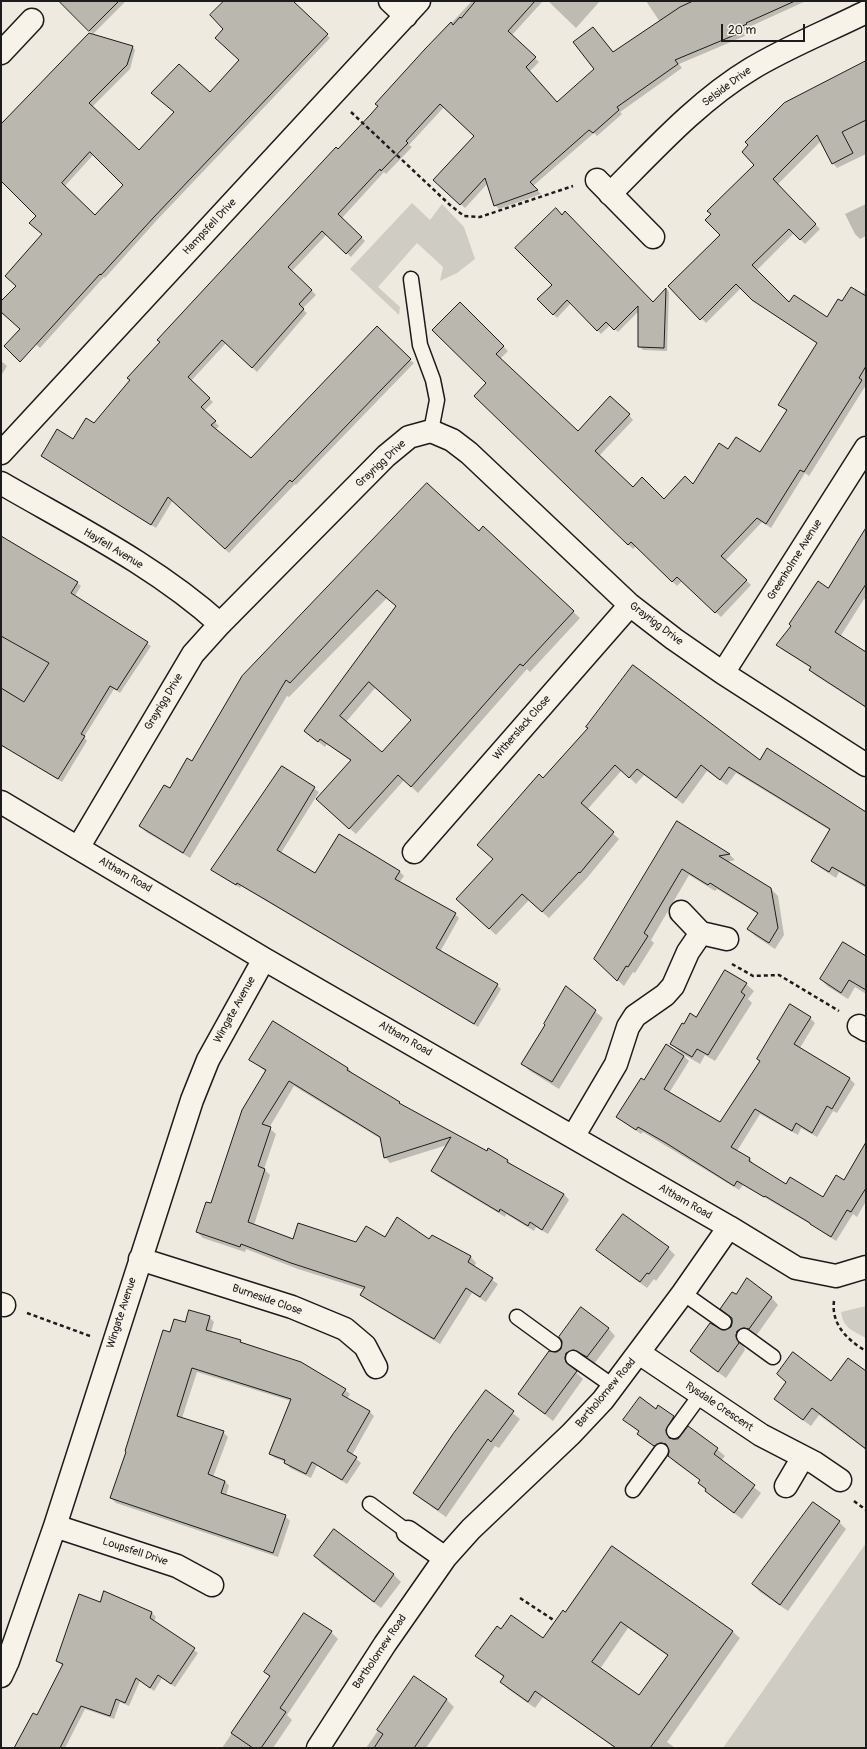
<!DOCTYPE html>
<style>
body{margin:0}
#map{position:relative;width:867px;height:1749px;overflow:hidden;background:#eeeae0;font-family:Pangolin,sans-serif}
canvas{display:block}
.frame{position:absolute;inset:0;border:2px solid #1c1c1c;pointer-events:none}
.scale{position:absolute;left:721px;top:24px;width:84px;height:18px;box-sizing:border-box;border:2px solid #1c1c1c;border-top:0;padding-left:5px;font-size:12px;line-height:14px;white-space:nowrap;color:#1c1c1c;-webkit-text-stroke:3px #f7f3e8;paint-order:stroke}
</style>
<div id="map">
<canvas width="867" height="1749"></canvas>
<div class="frame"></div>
<div class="scale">20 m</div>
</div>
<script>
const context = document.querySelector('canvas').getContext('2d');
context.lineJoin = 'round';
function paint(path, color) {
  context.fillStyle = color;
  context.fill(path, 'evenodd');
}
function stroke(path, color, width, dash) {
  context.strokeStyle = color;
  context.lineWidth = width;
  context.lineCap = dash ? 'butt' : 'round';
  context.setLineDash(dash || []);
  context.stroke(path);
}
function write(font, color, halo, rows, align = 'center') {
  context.font = font + ' Pangolin,sans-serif';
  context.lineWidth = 3.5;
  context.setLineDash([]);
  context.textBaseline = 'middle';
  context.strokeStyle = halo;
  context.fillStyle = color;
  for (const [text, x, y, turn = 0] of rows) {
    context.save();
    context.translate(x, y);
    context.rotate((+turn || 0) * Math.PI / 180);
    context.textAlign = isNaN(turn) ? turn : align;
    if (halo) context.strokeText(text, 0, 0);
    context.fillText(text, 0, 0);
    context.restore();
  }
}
const green = new Path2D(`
 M412 203 430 220 442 204 464 227 475 259 457 273 440 281 443 267 417 243 378 287 400 307 399 315 350 269Z
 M866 1306V1338C853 1331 843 1328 841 1312Z
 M866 1543V1748H723Z`);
const shadow = new Path2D(`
 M60 1H126L93 34Z
 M226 1H282L293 3 330 38 157 220 105 278 104 277 40 348 1 311V302L17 286 43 234 37 216 1 180V125L132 46 135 50 130 69 92 107 139 152 210 94 240 60 224 29ZM94 154 125 185 95 216 64 187Z
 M472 1H543L512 35 539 62 529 72 557 103 595 69 597 32 614 53 660 22 646 1H806L749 27 750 28 743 31 745 36 679 64 682 68 620 112 622 114 597 136 594 133 533 186 541 194 499 209 495 205 488 183 465 208 434 180 475 136 444 107 409 145 412 147 386 174 384 172 342 218 365 241 351 257 327 234 292 271 316 295 302 309 307 313 257 372 226 343 191 381 213 402 204 411 219 426 215 430 251 459 410 360 414 363 296 485 295 484 229 553 173 500 156 528 47 460 43 456 74 440 95 424 338 151 372 115 426 50Z
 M548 1H600L576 28Z
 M866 62V154L837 168 833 163 821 141 777 185 820 229 805 244 794 233 756 271 789 303 827 319 843 303 862 295 866 288V385L809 476 805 473 771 528 762 522 725 561 751 585 721 617 682 581 677 586 636 546 633 549 480 400 487 383 460 303 508 351 500 359 578 433 629 415 633 420 599 456 633 489 664 500 694 486 728 450 760 454 788 411 780 404 818 344 758 304 742 287 706 323 669 286 722 235Z
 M866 204V236L860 239 855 234 845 214Z
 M553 285 653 304 667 289 669 292 667 351 643 350 639 346V311L618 332 610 325 601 334 571 303 557 318 539 299Z
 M1 361 7 366 1 376Z
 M427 484 479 533 483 528 580 618 530 672 527 669 418 793 404 780 356 834 323 805 351 761 327 744 325 747 312 737 397 606 387 598 289 697 287 696 190 858 146 832 140 826ZM375 688 412 720 382 753 346 722Z
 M866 530V600L864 599 840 637 866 653V708L815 675 810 670 811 668 783 650 778 645 828 589Z
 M1 537 77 583 81 586 75 596 151 646 120 693 114 689 84 737 87 741 62 782 1 745Z
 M589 728 760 761 866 823V888L839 872 836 878 819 867 812 861 831 831 736 773 727 785 707 771 683 804 644 775 636 784 622 770 587 810 619 839 587 878 549 918 529 900 496 935 464 906 543 779Z
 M282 767 319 792 281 853 315 874 339 835 400 872 404 876 399 883 455 914 459 918 440 952 497 985 501 989 478 1027 241 886 240 888 212 870Z
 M677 823 730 855 735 860 727 862 771 889 778 896 784 935 775 949 755 936 748 929 758 914 717 889 715 891 689 875 651 940 654 943 635 973 633 972 624 986 601 965Z
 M866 957V994L855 987 848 999 827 986 821 979Z
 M746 984 754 991 748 999 752 1003 715 1061 705 1055 700 1064 681 1053 689 1061 669 1093 720 1123 810 1018 815 1023 800 1048 850 1079 855 1084 837 1113 833 1111 817 1137 801 1128 798 1135 760 1114 737 1151 750 1159 754 1165 786 1185 823 1198 844 1181 866 1144V1201L857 1217 853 1214 836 1241 812 1225 743 1185 739 1190 643 1132 641 1134 617 1117 644 1081 681 1053 671 1044 684 1025 697 1018Z
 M566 988 603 1018 559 1089 530 1071 523 1064 546 1025Z
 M250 1059 348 1068 353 1074 403 1106 487 1152 507 1160 513 1166 564 1194 569 1200 548 1234 536 1227 534 1231 506 1214 505 1217 437 1176 432 1171 447 1145 390 1163 385 1157 381 1139 294 1086 269 1128 276 1134 264 1169 270 1175 254 1225 293 1240 356 1243 385 1238 429 1240 432 1236 471 1257 476 1263 474 1267 498 1284 486 1302 472 1293 440 1344 367 1300 362 1294 365 1290 298 1269 246 1249 245 1252 203 1238 197 1232 212 1204 266 1072Z
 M668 1248 675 1255 656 1281 654 1279 647 1288 605 1257 598 1250Z
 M771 1297 778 1305 756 1336 752 1334 742 1343 745 1350 726 1378 698 1358 691 1351 731 1328 733 1319 721 1309Z
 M209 1317 214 1322 211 1332 240 1341 243 1344 345 1390 350 1394 347 1399 370 1412 374 1416 352 1455 361 1463 347 1484 317 1465 311 1478 290 1468 286 1462 275 1458 270 1454 291 1401 197 1372 182 1418 223 1432 228 1437 213 1477 225 1481 229 1486 226 1495 285 1516 290 1521 278 1557 116 1503 111 1498 171 1333 186 1324Z
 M608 1328 615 1336 594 1364 582 1356 573 1360 572 1368 583 1379 553 1421 519 1394 562 1349Z
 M787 1383 866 1407V1450L819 1415 811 1426 783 1406 776 1398Z
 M486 1392 520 1419 499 1448 495 1446 446 1517 422 1500 415 1493Z
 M659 1406 681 1424 672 1437 673 1440H678L688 1428 717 1449 725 1456 721 1461 761 1493 742 1519 713 1498 700 1483 701 1481 676 1463 669 1456 670 1449 662 1453 646 1441 639 1434V1432L625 1420 656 1410Z
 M839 1522 846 1529 788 1611 760 1592 753 1584Z
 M334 1531 394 1575 401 1582 381 1608 322 1564 315 1556Z
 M104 1592 152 1613 156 1617 154 1621 198 1653 175 1687 162 1678 154 1691 140 1681 129 1706 120 1702 114 1719 85 1709 65 1748H15L38 1717 63 1666 57 1661 101 1603Z
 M566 1613 732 1631 740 1638 667 1742 675 1748H615L543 1697 535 1708 508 1689 501 1682 505 1678 484 1663 477 1656 502 1630 543 1639ZM628 1628 668 1656 639 1697 600 1669Z
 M331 1632 338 1639 287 1715 292 1720 273 1748H222L270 1677 265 1672Z
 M414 1678 447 1700 454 1707 426 1748H366Z`);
const building = new Path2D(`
 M59 1H119L89 31Z
 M224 1H293L328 34 154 217 101 275 100 274 20 362 4 346 20 329 1 312V301L16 286 5 276 42 234 29 223 36 216 1 181V124L89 33 133 46 127 65 89 103 139 150 174 112 151 93 179 64 210 92 239 60 215 38 223 29 210 15ZM90 152 123 185 95 215 62 183Z
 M476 1H535L508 31 536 57 526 67 557 102 594 69 573 42 593 27 613 52 680 7 693 1H795L746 23 747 24 740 27 742 32 675 60 678 64 617 107 619 110 593 133 589 130 530 182 538 190 494 206 485 178 460 205 433 180 474 136 440 104 406 141 408 143 381 171 380 169 338 214 362 237 346 254 322 231 288 267 312 290 299 304 304 309 252 368 222 340 188 377 210 398 201 407 216 421 211 425 251 458 377 326 411 359 292 482 290 480 225 549 168 497 151 525 41 456 57 429 73 439 86 418 94 423 130 380 127 378 160 342 157 340 336 147 338 149 371 114 378 106 375 104 425 49 451 22 453 25 460 17 461 18Z
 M866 61V120L842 132 853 153 832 164 817 135 773 179 816 224 800 240 789 229 752 265 789 302 794 295 827 317 838 299 842 301 851 287 866 296V366L859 378 862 380 804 472 800 470 766 524 757 518 721 556 747 580 715 613 677 577 672 582 631 542 628 545 474 396 486 383 432 330 460 302 504 346 496 354 578 431 610 396 630 414 595 451 633 487 642 477 664 499 685 476 693 484 719 443 728 449 736 437 760 452 787 410 778 405 817 343 752 300 736 284 700 320 668 286 720 235 705 220 711 214 707 211 754 165 742 152 748 145 745 142 784 103Z
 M556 208 562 215 565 211 653 302 666 288 664 348 638 347V306L614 330 606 322 597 331 567 300 553 315 537 299 552 285 515 248Z
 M427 483 479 531 483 526 574 611 523 666 520 664 411 787 398 775 349 829 316 799 351 760 320 739 318 742 304 731 396 606 377 590 290 683 286 680 183 853 139 826 164 785 170 788 187 758 192 761 242 676ZM369 682 411 720 382 752 340 716Z
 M866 528V584L835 632 866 652V707L809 670 811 667 776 645 791 626 789 624 818 581 828 588Z
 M1 536 78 582 71 593 148 642 117 690 110 686 81 734 85 736 58 779 1 745V688L24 702 49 663 1 636Z
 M633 665 760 760 767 748 866 812V886L832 867 829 872 811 861 830 829 729 767 720 780 701 765 676 798 637 769 629 778 615 765 581 803 614 832 580 873 579 872 542 912 522 894 489 929 456 899 493 859 477 845 539 774 543 778 588 728 586 727Z
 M282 766 315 787 277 850 315 873 339 834 400 871 395 879 456 913 436 948 498 984 474 1024 266 900 237 883 236 885 211 870Z
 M677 821 730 854 719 856 771 888 778 928 769 943 747 929 758 913 710 883 708 885 682 869 644 933 648 936 628 967 626 966 617 981 594 959Z
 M843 942 866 956V990L849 980 841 993 820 979Z
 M725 970 747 983 741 992 745 995 708 1055 697 1049 692 1057 670 1044 682 1023 684 1024 690 1013 696 1017Z
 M566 986 596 1010 552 1082 521 1064 545 1025 544 1024Z
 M790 1004 811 1017 794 1044 850 1078 832 1109 827 1106 812 1133 796 1123 792 1131 755 1109 731 1147 750 1158 749 1161 786 1184 790 1177 823 1197 836 1175 844 1180 866 1142V1188L851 1212 847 1210 831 1237 810 1224V1223L765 1196 764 1197 737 1181 734 1186 666 1143 638 1127 636 1130 616 1117 641 1078 644 1080 666 1044 684 1056 664 1089 720 1122 760 1061 757 1059Z
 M273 1021 348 1068 347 1070 400 1102 399 1103 487 1151 488 1148 508 1160 507 1162 564 1194 542 1230 530 1222 528 1226 500 1209 499 1212 431 1171 451 1137 384 1158 380 1137 289 1081 262 1124 271 1127 258 1166 265 1169 248 1222 293 1239 298 1223 356 1242 366 1226 385 1237 397 1217 429 1239 432 1235 471 1256 468 1262 493 1278 480 1297 466 1288 434 1339 360 1295 365 1287 291 1263 241 1244 240 1247 196 1232 206 1202 211 1203 242 1110 266 1070 249 1060Z
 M623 1214 669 1247 649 1274 647 1273 640 1282 596 1250Z
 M747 1278 772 1297 749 1329 744 1328 737 1331 736 1336 739 1343 718 1372 690 1351 710 1323 723 1330 731 1327 732 1323V1318L720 1309 732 1292 736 1294Z
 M581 1307 609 1328 587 1357 574 1350 566 1353 565 1358 566 1362 577 1371 545 1414 518 1394 549 1351 557 1352 561 1349 562 1341 559 1337Z
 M189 1310 210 1316 206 1330 241 1340 240 1342 301 1362 346 1389 342 1395 370 1411 347 1451 357 1457 342 1480 312 1462 306 1474 284 1463 285 1460 269 1454 291 1399 192 1368 177 1416 224 1431 208 1474 225 1481 221 1493 286 1515 273 1553 110 1498 126 1452 125 1451 163 1330 170 1332 174 1319 185 1322Z
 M793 1352 831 1381 848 1358 866 1371V1449L812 1408 803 1420 774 1399 786 1382 777 1374Z
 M486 1390 514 1411 491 1442 488 1439 438 1510 413 1493 453 1434Z
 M640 1397 656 1409 658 1405 674 1416 666 1430 669 1438 673 1439H678L688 1426 718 1448 714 1454 755 1485 734 1513 705 1491 706 1489 698 1483 700 1480 668 1456 669 1451 666 1444 661 1443 654 1446 637 1434 639 1431 623 1420Z
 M813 1502 840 1521 780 1605 752 1584Z
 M334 1529 394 1574 374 1602 314 1556Z
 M612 1546 733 1631 650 1748H616L535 1691 528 1702 500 1682 504 1676 475 1656 497 1626 501 1629 511 1615 543 1638 563 1610 565 1612ZM621 1622 668 1655 639 1695 592 1662Z
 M104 1591 152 1612 150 1618 195 1648 171 1684 158 1675 150 1688 136 1678 125 1703 116 1699 110 1716 81 1706 60 1748H14L33 1713 37 1715 63 1664 56 1661 79 1594 100 1602Z
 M304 1613 332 1631 280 1708 286 1712 261 1748H253L231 1733 270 1676 264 1672Z
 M414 1676 447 1699 414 1748H374L383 1734 377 1730Z`);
const path = new Path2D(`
 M351 112 450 205 464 216 480 217 573 186
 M732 964 753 976 779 975 839 1011
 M834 1301C831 1324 847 1340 866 1351
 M27 1313 90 1336
 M854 1501 866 1510
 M520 1598 555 1621`);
const service = new Path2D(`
 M411 279 420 345 433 380 437 400 431 431
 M683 1293 724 1322
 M517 1317 554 1344
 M744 1336 773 1357
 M573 1358 613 1386
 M674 1431 701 1394
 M633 1490 661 1451
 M370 1504 408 1532`);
const minor = new Path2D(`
 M390 1 406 16
 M1 53 32 20
 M597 180 653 237
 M610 194C654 150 698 101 751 69 787 47 828 31 866 12
 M1 453 419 1
 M1 483C75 526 156 566 220 624
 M723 673 866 448
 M1 802 264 959 729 1227 796 1268 836 1276 866 1267
 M78 848 193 654 220 624 386 456 409 437 431 431 452 440 469 453 630 605 674 639 723 673 866 765
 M414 852 630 605
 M681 912 701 933
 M859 1026 866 1030
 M573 1137 616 1064 628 1027 635 1016 665 995 673 986 688 952 701 933 727 939
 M140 1259 292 1307 345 1329 365 1346 376 1367
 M1 1304 4 1305
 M639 1353 761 1435 815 1463 840 1480
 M786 1486 803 1457
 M55 1526 177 1566 212 1585
 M408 1532 445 1558
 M1 1676 8 1661 55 1526 192 1100 208 1060 264 959
 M318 1748 385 1644 445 1558 471 1529 571 1434 603 1400 683 1293 729 1227`);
const streetNames = [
 ["Selside Drive",727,87,-37],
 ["Hampsfell Drive",210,227,-47],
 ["Grayrigg Drive",381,464,-43],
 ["Hayfell Avenue",113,549,31],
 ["Greenholme Avenue",795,560,-58],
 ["Grayrigg Drive",656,624,37],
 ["Grayrigg Drive",164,702,-59],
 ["Witherslack Close",522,728,-49],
 ["Altham Road",125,875,30],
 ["Wingate Avenue",235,1010,-61],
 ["Altham Road",405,1039,30],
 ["Altham Road",685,1202,30],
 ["Burneside Close",267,1300,19],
 ["Wingate Avenue",122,1313,-72],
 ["Bartholomew Road",606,1393,-50],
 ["Rysdale Crescent",719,1407,34],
 ["Loupsfell Drive",135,1552,18],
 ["Bartholomew Road",380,1652,-56]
];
paint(green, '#cfccc3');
paint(shadow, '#0003');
paint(building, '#bab7af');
stroke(building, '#1c1c1c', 1);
stroke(service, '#1c1c1c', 17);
stroke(minor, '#1c1c1c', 25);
stroke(path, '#1c1c1c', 2.5, [4, 3]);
stroke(service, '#f7f3e8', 14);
stroke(minor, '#f7f3e8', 22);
write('11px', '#1c1c1c', '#f7f3e8', streetNames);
</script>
